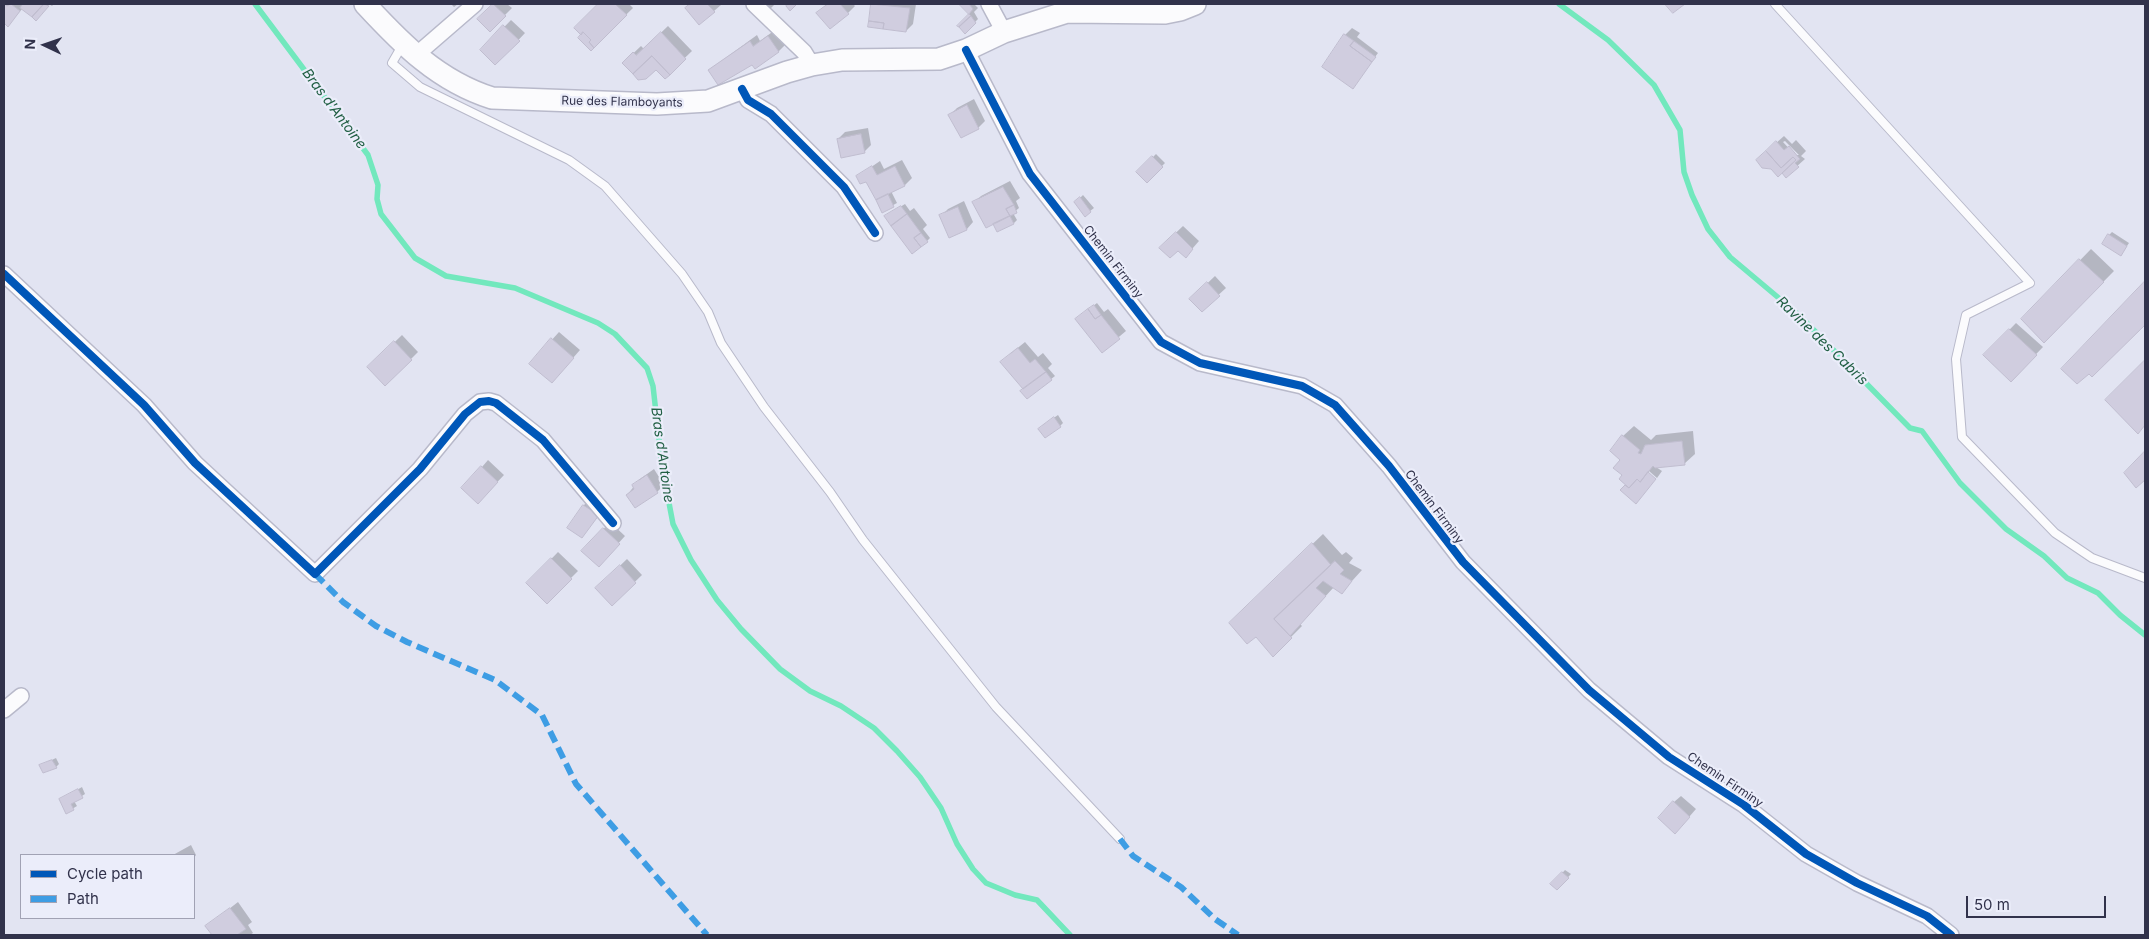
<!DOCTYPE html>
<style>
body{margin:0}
#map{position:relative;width:2149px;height:939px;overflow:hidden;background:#e2e4f2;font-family:Inter,sans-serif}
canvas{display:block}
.frame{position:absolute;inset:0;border:5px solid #31324b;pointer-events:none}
.legend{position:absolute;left:20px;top:854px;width:175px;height:65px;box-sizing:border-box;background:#ebedfa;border:1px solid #a1a2b4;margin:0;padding:6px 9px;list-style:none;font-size:15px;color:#31324b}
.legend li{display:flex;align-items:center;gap:10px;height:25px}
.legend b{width:25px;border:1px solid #a1a2b4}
.north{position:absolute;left:20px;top:20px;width:50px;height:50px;-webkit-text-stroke:4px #ebedfa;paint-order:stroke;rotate:273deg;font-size:14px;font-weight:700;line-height:20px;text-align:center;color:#31324b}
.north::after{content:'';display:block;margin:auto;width:18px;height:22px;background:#31324b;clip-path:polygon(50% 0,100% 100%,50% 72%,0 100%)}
.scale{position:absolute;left:1966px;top:896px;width:140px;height:22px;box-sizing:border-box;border:2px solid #31324b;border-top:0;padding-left:6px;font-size:15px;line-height:18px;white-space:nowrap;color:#31324b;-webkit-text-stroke:4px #ebedfa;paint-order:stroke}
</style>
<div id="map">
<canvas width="2149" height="939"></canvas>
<div class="frame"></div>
<ul class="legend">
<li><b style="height:6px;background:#0057b8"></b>Cycle path</li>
<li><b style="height:6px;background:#3e9de4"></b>Path</li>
</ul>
<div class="north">N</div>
<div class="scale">50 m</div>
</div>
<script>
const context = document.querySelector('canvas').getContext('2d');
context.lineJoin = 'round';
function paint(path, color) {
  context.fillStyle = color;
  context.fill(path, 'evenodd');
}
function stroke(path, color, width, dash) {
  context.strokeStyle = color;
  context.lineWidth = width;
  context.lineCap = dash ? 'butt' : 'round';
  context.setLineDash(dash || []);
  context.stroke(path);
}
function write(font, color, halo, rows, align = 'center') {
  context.font = font + ' Inter,sans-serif';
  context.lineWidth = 4.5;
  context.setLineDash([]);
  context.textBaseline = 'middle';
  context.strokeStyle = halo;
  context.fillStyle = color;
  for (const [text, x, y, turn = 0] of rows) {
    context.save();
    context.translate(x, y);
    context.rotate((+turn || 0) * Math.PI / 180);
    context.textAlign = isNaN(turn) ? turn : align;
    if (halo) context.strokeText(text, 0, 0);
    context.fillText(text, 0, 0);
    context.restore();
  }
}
const shadow = new Path2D(`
 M4 4H54L52 6 49 4 39 16 23 8 8 25 4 22Z
 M451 4H458L454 7Z
 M494 4H507L512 8 490 30 479 19Z
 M600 4H629L633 8 591 49 576 28Z
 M691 4H720L721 5 714 11 687 8Z
 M764 4H775L770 9Z
 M828 4H853L855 6 848 13H818Z
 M872 4H916L913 24 906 31 870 26Z
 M961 4H974L978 8 974 12 978 19 965 32 959 26 970 14Z
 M511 20 525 33 496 64 482 50Z
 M668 26 692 51 665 77 656 68 623 63 641 46 644 49Z
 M1352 28 1360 33 1357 37 1378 53 1352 87 1345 35Z
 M775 30 785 45 778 52 752 63 709 70 757 35 760 41Z
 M974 99 985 121 978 128 950 115 957 108Z
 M868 128 871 145 864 152 838 139 845 132Z
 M1784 136 1792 144 1796 140 1806 151 1801 156 1805 159 1786 176 1782 172 1757 160ZM1785 141 1799 155H1795L1783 142Z
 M1156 154 1165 163 1147 181 1138 172Z
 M902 160 912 178 905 185 891 191 897 203 882 211 867 180 858 176 880 161 884 169Z
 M1010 181 1020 198 1016 201 1019 208 1013 213 1017 220 1014 223H994L974 203 981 196Z
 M1083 195 1094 208 1085 215 1075 203Z
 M964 201 973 222 967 229 950 236 941 216 948 209Z
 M905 204 910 211 914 208 927 225 923 229 930 238 927 241 885 216Z
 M1183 226 1199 241 1192 249 1160 248Z
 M2112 232 2129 243 2121 255 2109 235Z
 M2091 249 2114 271 2044 342 2023 319Z
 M1215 276 1226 288 1202 310 1191 299Z
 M1097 303 1104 312 1108 309 1126 331 1102 351 1084 313Z
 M2016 323 2043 347 2011 380 1985 355Z
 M559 332 580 350 558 375 531 363Z
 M402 335 418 352 385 385 369 367Z
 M1025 342 1038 357 1043 353 1052 364 1048 368 1055 376 1027 398 1009 355Z
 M2145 361V424L2138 432 2107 400Z
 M1058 415 1063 423 1060 426H1042Z
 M1634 426 1651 440 1656 435 1693 431 1695 454 1684 464 1656 467 1662 471 1657 478 1649 471 1647 473 1655 480 1622 490 1627 484 1622 460 1623 436Z
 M488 460 504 475 485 495 482 467Z
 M654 469 664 485 657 492 627 495 640 479Z
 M590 499 605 508 582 536 584 505Z
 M610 522 625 536 605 558 583 551Z
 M1323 534 1342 555 1346 552 1353 558 1349 563 1362 570 1342 592 1334 587 1300 624 1302 626 1273 655 1241 612Z
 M558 552 578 571 547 602 528 583Z
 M627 559 642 575 612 604 597 588Z
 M56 758 59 764 56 767 41 765Z
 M82 787 85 794 74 801 77 806 67 812 61 799Z
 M1681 796 1696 809 1682 825 1674 802Z
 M191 845 196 855 194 858V855H173Z
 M1565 870 1571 874 1557 889 1552 884Z
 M238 902 252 922 248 925 253 933 250 935H239V932L235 935H213L207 926Z`);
const stream = new Path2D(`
 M255 4 368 155 378 185 377 199 381 214 415 258 446 276 515 288 598 323 615 334 647 368 653 386 662 466 673 524 691 560 717 600 741 629 780 669 810 691 841 706 874 728 897 751 920 777 941 808 957 844 973 869 986 883 1015 895 1037 900 1070 935
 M1559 4 1608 40 1654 85 1680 130 1684 172 1692 195 1708 229 1730 257 1799 315 1910 428 1922 431 1960 483 2006 529 2044 556 2067 578 2098 593 2120 615 2145 635`);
const building = new Path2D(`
 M4 4 7 6 11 4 20 11 8 27 4 23Z
 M23 4H44L32 17 20 8Z
 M44 4 49 6 36 21 32 17Z
 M493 4 506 16 490 32 477 19Z
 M598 4H615L627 15 594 48 589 42 591 40 583 32 581 35 574 28Z
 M690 4H707L715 12 699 25 685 8Z
 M789 4H797L790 11 786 6Z
 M828 4H840L849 14 830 29 816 13Z
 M871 4 910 8 906 32 883 29 884 23 869 21Z
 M959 4H969L973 9 969 14Z
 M1665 4H1685L1673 13Z
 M969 14 971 16 959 27 957 26Z
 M971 16 976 23 965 34 959 27Z
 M869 21 884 23 883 29 868 27Z
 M503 25 520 41 495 65 480 50Z
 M583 32 591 40 589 42 594 48 591 51 578 38Z
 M661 32 686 59 670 75 652 56 633 74 622 63 633 52 636 55Z
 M1344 34 1354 41 1350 46 1372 62 1353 89 1322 67Z
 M768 36 779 52 755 69 752 65 718 85 708 70 750 41 753 46Z
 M1354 41 1376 57 1372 62 1350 46Z
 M652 56 670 75 665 79 656 70 646 79 638 80 633 74Z
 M967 105 979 129 961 138 948 115Z
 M861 134 865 153 841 158 837 139Z
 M1776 141 1784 150 1789 146 1800 159 1795 163 1799 167 1786 178 1782 173 1796 160 1793 157 1781 168 1766 151Z
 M1766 151 1781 168 1793 157 1796 160 1778 177 1771 169 1762 168 1756 160Z
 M1152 156 1163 167 1147 183 1136 172Z
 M872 166 877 175 895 166 905 186 876 200 866 182 860 184 856 176Z
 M1003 187 1014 205 1006 209 1010 216 986 228 972 202Z
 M888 194 894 207 882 213 876 200Z
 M1080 197 1091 212 1085 217 1074 202Z
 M1014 205 1017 213 1010 216 1006 209Z
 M901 206 907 214 891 226 884 216Z
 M958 207 967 230 949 238 939 215Z
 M907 214 921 233 914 238 921 247 912 254 891 226Z
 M1010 216 1014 224 997 232 993 224Z
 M1176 232 1193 249 1186 258 1178 251 1170 258 1159 248Z
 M921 233 928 242 921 247 914 238Z
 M2108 234 2127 246 2121 256 2102 244Z
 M2079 259 2104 282 2044 343 2021 319Z
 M2145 281V325L2092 377 2089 374 2077 384 2061 369Z
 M1207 282 1220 296 1202 312 1189 299Z
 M1094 305 1101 315 1095 319 1088 309Z
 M1088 309 1095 319 1101 315 1120 339 1102 353 1075 319Z
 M2009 329 2037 355 2011 382 1983 355Z
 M551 338 574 358 552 383 529 364Z
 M394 341 412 360 385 386 367 367Z
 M1018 348 1030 363 1035 359 1046 372 1023 389 1000 362Z
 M2145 360V425L2138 434 2105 400Z
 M1046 372 1052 380 1027 399 1020 391Z
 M1054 417 1061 427 1045 438 1038 429Z
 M1622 435 1640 450 1638 453 1641 454 1645 445 1682 441 1685 465 1655 468 1653 466 1640 482 1637 479 1629 488 1619 479 1622 475 1613 468 1620 460 1610 451Z
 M2145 451V480L2136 488 2124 473Z
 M481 466 498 482 478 504 461 488Z
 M1648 472 1656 479 1636 504 1620 490 1625 485 1629 488 1637 479 1640 482Z
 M647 475 658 493 635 508 626 495 634 489 632 485Z
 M583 505 599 515 582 538 567 528Z
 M603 528 620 544 599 567 581 551Z
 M1312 543 1331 565 1274 619 1292 638 1273 657 1256 637 1247 644 1229 623Z
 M551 558 572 579 547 604 526 583Z
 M1335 561 1344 570 1340 574 1352 581 1342 594 1323 581 1316 588 1326 596 1290 636 1274 619Z
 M620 565 636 583 612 606 595 588Z
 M52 760 57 768 43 773 39 765Z
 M78 789 83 798 71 804 74 810 66 814 59 799Z
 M1673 801 1690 817 1675 834 1658 818Z
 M1562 872 1569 878 1557 890 1550 884Z
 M230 908 246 929 237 935H212L205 926Z`);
const service = new Path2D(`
 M1775 4 2030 283 1966 315 1956 359 1962 437 2055 533 2092 558 2145 578
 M403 44 392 63 420 87 569 160 605 186 682 274 708 312 721 343 764 407 830 492 863 540 996 707 1120 839`);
const minor = new Path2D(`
 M754 4 804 52 812 65
 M989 4 1004 32
 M966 50 1030 174 1161 342 1200 363 1302 386 1335 405 1389 466 1463 562 1589 690 1669 757 1744 805 1806 854 1857 883 1927 916 1951 935
 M415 56 475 4
 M742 89 748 100 771 114 844 187 875 233
 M4 274 144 405 195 463 315 574 420 469 465 414 480 402 489 401 496 403 543 440 613 523
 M4 710 21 696`);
const secondary = new Path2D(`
 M365 4C402 44 438 81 492 98L657 104 708 101 787 72 812 65 842 60 939 59 966 50 1004 32 1067 12 1165 13 1180 10 1195 4`);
const quiet = new Path2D(`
 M315 574 343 602 376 626 407 642 495 680 542 715 576 784 707 935
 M1120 839 1133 856 1181 887 1215 919 1238 935`);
const cycleway = new Path2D(`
 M966 50 1030 174 1161 342 1200 363 1302 386 1335 405 1389 466 1463 562 1589 690 1669 757 1744 805 1806 854 1857 883 1927 916 1951 935
 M742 89 748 100 771 114 844 187 875 233
 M4 274 144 405 195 463 315 574 420 469 465 414 480 402 489 401 496 403 543 440 613 523`);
const streetNames = [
 ["Rue des Flamboyants",622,102,1],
 ["Chemin Firminy",1113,262,52],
 ["Chemin Firminy",1434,507,53],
 ["Chemin Firminy",1725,780,34]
];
const waterNames = [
 ["Bras d'Antoine",334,109,53],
 ["Ravine des Cabris",1822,341,44],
 ["Bras d'Antoine",662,455,82]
];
paint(shadow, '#0003');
stroke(stream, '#72e8bd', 5.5);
paint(building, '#d0cddf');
stroke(building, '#c0bdcf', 1);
stroke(service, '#b8b9ca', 10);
stroke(minor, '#b8b9ca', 18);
stroke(secondary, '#b8b9ca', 24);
stroke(service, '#fbfbfd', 8);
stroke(minor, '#fbfbfd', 15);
stroke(secondary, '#fbfbfd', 21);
stroke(quiet, '#3e9de4', 6, [12, 6]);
stroke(cycleway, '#0057b8', 8);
write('12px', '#31324b', '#ebedfa', streetNames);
write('italic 14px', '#215f44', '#ebedfa', waterNames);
</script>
